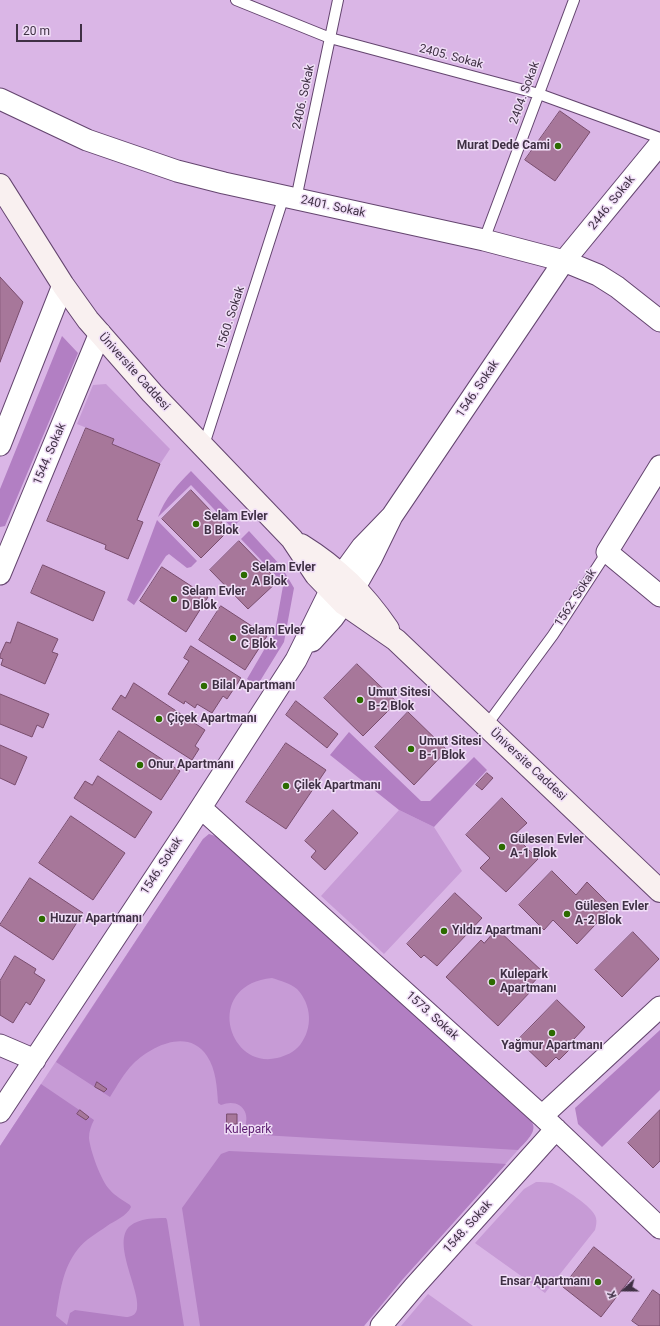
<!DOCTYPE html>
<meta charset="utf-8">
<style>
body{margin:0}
#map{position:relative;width:660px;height:1326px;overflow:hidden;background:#dab6e6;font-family:Roboto,sans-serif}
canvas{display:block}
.north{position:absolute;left:604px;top:1270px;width:40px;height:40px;-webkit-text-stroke:3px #f0def7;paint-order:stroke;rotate:249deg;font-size:11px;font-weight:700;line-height:16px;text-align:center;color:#3f3044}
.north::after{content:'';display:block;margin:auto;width:14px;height:18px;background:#3f3044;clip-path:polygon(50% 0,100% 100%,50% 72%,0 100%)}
.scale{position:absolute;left:16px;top:24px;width:66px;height:18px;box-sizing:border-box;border:2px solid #3f3044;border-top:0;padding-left:5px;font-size:12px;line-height:14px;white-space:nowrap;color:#3f3044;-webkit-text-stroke:3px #f0def7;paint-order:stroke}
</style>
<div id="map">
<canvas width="660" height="1326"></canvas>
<div class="north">K</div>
<div class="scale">20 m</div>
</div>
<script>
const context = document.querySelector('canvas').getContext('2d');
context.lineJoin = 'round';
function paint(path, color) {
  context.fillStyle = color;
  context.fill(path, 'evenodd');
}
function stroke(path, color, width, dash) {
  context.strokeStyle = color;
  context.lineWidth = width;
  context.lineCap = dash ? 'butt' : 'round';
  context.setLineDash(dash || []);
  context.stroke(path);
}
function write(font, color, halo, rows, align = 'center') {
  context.font = font + ' Roboto,sans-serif';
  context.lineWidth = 3;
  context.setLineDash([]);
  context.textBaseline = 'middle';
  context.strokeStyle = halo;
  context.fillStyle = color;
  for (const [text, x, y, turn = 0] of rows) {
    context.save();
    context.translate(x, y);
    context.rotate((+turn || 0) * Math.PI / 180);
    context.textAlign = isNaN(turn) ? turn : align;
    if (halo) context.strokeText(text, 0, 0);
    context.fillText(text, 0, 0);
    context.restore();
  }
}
const green = new Path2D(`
 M106 384 170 449 160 464 112 444 114 439 77 424 93 385Z
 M399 810 434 827 462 871 384 954 321 896Z
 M209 834 218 837 531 1121C539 1131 525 1142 518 1150L402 1280 364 1326H0V1146L203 839Z
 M536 1182C541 1182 546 1182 552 1183 562 1187 594 1207 596 1218 597 1222 596 1226 595 1230L545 1293 475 1243 524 1189Z
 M428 1294 473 1326H401Z`);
const forest = new Path2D(`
 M62 336 78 353 5 526 0 527V489Z
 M191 471 239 521 232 528 191 485 158 517C165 498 177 485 191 471Z
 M157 520 197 561 191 567 187 568 169 554 166 556 134 605 127 600Z
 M249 531 281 566 294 588 284 642 257 686 247 679 275 631 283 586 279 579 241 539Z
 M349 732 421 801H430L474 757 487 770 434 827 399 810 330 755Z
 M209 834 218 837 531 1121C539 1131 525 1142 518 1150L245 1134 243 1131C253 1113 240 1097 221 1105L218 1103C217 1088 216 1069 207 1056 189 1028 152 1045 133 1064 124 1073 117 1086 110 1097L56 1062 203 839ZM272 978C281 981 290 983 297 989 312 1005 313 1028 300 1045 294 1052 286 1056 277 1058 228 1070 203 985 272 978Z
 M660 1030V1090L602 1147 578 1124 575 1108Z
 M41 1084 94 1120C91 1126 89 1131 89 1138 90 1150 101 1181 110 1190 115 1196 123 1200 130 1205L131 1207C127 1216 114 1221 107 1226 97 1233 85 1240 78 1249 62 1269 60 1293 56 1316L67 1325 70 1313 75 1310 126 1317C131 1317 136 1315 137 1309 141 1291 111 1242 130 1226 140 1218 154 1218 166 1218L167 1220 184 1326H0V1146Z
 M229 1151 491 1163 506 1164 402 1280 364 1326H200L182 1208 221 1154Z`);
const building = new Path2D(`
 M560 111 590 132 555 181 525 160Z
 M0 277 23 302 0 362Z
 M86 428 114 439 112 444 160 464 137 520 143 522 128 559 105 549 106 545 47 521Z
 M191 490 229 530 201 558 162 519Z
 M239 541 278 581 248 609 210 570Z
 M43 565 105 592 93 621 31 593Z
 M162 567 208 597 186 632 140 601Z
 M221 606 267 636 245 670 199 640Z
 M18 622 58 639 52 652 58 654 45 684 1 665 3 659 0 658V655L6 642 10 643Z
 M191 646 241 678 227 699 223 696 212 713 197 704 195 708 185 701 184 704 168 694 189 661 184 658Z
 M357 664 397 702 363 736 324 698Z
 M134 683 205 730 195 746 199 749 192 760 112 709 121 695 125 698Z
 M0 694 49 714 43 728 37 725 32 737 0 724Z
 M296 701 338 734 327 748 286 715Z
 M408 712 447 750 414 785 375 747Z
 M119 731 180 771 161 800 100 760Z
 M286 743 326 770 286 829 246 802Z
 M0 745 27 757 15 785 0 778Z
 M487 773 493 778 482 790 476 785Z
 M98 776 152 812 135 838 74 798 85 781 92 785Z
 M502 798 527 823 514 835 538 859 506 892 480 868 490 858 466 835Z
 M333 810 358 833 325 870 311 857 316 851 305 841Z
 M71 816 125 853 93 900 39 863Z
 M552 871 576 895 587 882 612 907 577 944 553 920 544 930 519 905Z
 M30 878 83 913 53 960 0 925Z
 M455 893 482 918 437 966 424 955 421 958 407 944Z
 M497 929 543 972 529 987 532 990 498 1026 446 977 481 940 484 943Z
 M633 932 659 959 622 997 595 970Z
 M15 956 36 969 34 973 45 980 30 1005 26 1002 13 1023 0 1015V981Z
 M557 1000 585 1027 574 1039 577 1042 559 1060 556 1057 546 1067 518 1040Z
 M97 1082 107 1089 104 1092 95 1087Z
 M80 1110 89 1117 86 1120 77 1114Z
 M660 1110V1161L653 1168 628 1143Z
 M227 1114H237V1124H227Z
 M594 1247 632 1277 601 1317 563 1287Z
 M653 1290 660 1295V1326H639L632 1321Z`);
const lane = new Path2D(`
 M236 0 330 38 539 94 660 138
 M296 199 338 0
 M484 240 574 0
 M203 448 284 196
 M486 726 553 635 607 552`);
const street = new Path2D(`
 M0 99 87 140 177 171 224 183 484 240 564 261 598 275 617 287 660 321
 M0 445 63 285
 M660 466 607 552 660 596
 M0 574 100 333
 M312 641 333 618 355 587 372 557 392 516 564 261 660 144
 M201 808 542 1116 660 1228
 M0 1045 35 1060
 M0 1112 189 826 296 660 330 591 362 547 392 516
 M542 1116 660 1007
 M381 1326 414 1287 556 1129`);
const secondary = new Path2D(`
 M0 185 63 285 88 320 152 393 292 539 316 575 344 604 396 640 660 891
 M301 545C338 568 364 594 388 629`);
const markers = [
 [558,146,4,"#2c6b00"],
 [196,524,4,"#2c6b00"],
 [244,575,4,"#2c6b00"],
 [174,599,4,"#2c6b00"],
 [233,638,4,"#2c6b00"],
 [204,686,4,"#2c6b00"],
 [360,700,4,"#2c6b00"],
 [159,719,4,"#2c6b00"],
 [411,749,4,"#2c6b00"],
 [140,765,4,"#2c6b00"],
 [286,786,4,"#2c6b00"],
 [502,847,4,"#2c6b00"],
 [567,914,4,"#2c6b00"],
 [42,919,4,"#2c6b00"],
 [444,931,4,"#2c6b00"],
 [492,982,4,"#2c6b00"],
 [552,1033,4,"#2c6b00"],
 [598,1282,4,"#2c6b00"]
];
const streetNames = [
 ["2405. Sokak",451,57,15],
 ["2404. Sokak",525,93,-70],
 ["2406. Sokak",304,97,-78],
 ["2446. Sokak",612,203,-51],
 ["2401. Sokak",333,207,12],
 ["1560. Sokak",231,318,-72],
 ["Üniversite Caddesi",134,372,48],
 ["1546. Sokak",478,389,-56],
 ["1544. Sokak",50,454,-67],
 ["1562. Sokak",576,598,-57],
 ["Üniversite Caddesi",528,765,43],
 ["1546. Sokak",162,866,-57],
 ["1573. Sokak",432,1016,42],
 ["1548. Sokak",468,1227,-48]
];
const poiNames = [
 ["Murat Dede Cami",550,146,"right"],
 ["Selam Evler",204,517],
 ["B Blok",204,531],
 ["Selam Evler",252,568],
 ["A Blok",252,582],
 ["Selam Evler",182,592],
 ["D Blok",182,606],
 ["Selam Evler",241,631],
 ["C Blok",241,645],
 ["Bilal Apartmanı",212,686],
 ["Umut Sitesi",368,693],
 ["B-2 Blok",368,707],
 ["Çiçek Apartmanı",167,719],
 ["Umut Sitesi",419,742],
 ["B-1 Blok",419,756],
 ["Onur Apartmanı",148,765],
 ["Çilek Apartmanı",294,786],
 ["Gülesen Evler",510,840],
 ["A-1 Blok",510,854],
 ["Gülesen Evler",575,907],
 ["A-2 Blok",575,921],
 ["Huzur Apartmanı",50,919],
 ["Yıldız Apartmanı",452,931],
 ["Kulepark",500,975],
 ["Apartmanı",500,989],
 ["Yağmur Apartmanı",552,1046,"center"],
 ["Ensar Apartmanı",590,1282,"right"]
];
const parkNames = [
 ["Kulepark",248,1130]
];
paint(green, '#c79bd6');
paint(forest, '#b27fc3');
paint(building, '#a7779a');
stroke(building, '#794d6d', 1);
stroke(lane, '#64456f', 12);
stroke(street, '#64456f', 23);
stroke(secondary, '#64456f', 24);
stroke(lane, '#fff', 10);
stroke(street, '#fff', 21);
stroke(secondary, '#f9f0f0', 22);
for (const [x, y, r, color] of markers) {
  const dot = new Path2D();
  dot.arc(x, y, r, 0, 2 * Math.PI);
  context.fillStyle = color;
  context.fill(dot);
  stroke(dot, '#f0def7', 1.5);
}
write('12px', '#3f3044', '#f0def7', streetNames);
write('bold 12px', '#3f3044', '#f0def7', poiNames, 'left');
write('12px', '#5d1e71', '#f0def7', parkNames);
</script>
